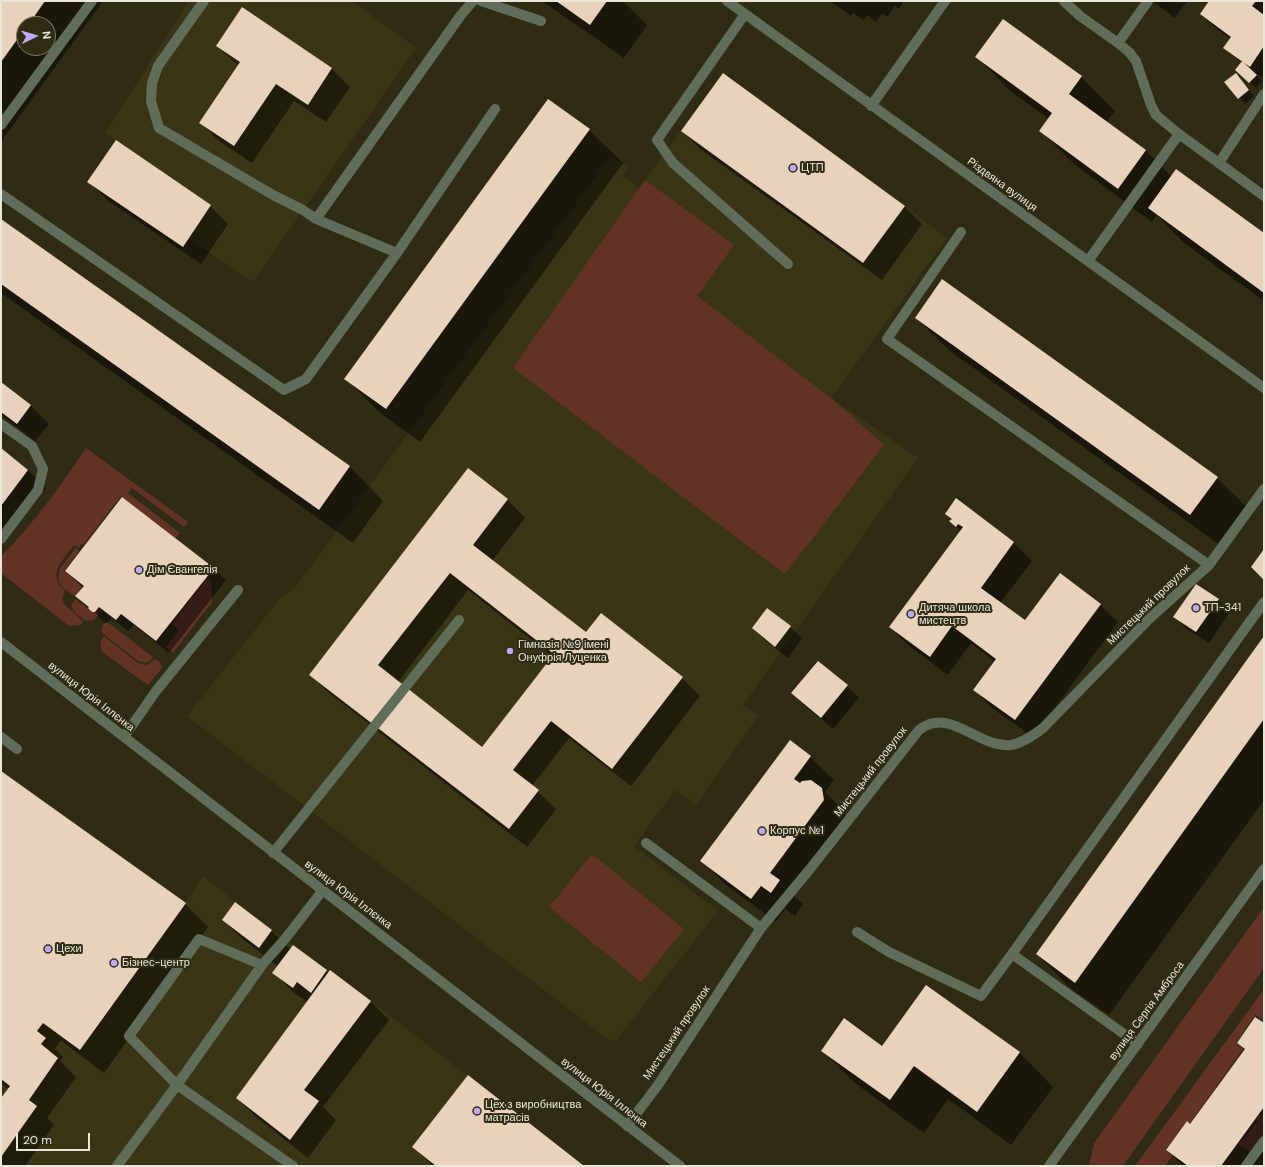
<!DOCTYPE html>
<meta charset="utf-8">
<style>
body{margin:0}
#map{position:relative;width:1265px;height:1167px;overflow:hidden;background:#2f2c13;font-family:"DM Sans",sans-serif}
canvas{display:block}
.frame{position:absolute;inset:0;border:2px solid #e9e7d9;pointer-events:none}
.north{position:absolute;left:16px;top:16px;width:40px;height:40px;box-sizing:border-box;background:#2f2c13;border:1px solid #797762;border-radius:50%;rotate:85deg;font-size:11px;font-weight:700;line-height:16px;text-align:center;color:#e9e7d9}
.north::after{content:'';display:block;margin:auto;width:14px;height:18px;background:#bcaaf6;clip-path:polygon(50% 0,100% 100%,50% 72%,0 100%)}
.scale{position:absolute;left:16px;top:1133px;width:74px;height:18px;box-sizing:border-box;border:2px solid #e9e7d9;border-top:0;padding-left:5px;font-size:12px;line-height:14px;white-space:nowrap;color:#e9e7d9;-webkit-text-stroke:3px #2f2c13;paint-order:stroke}
</style>
<div id="map">
<canvas width="1265" height="1167"></canvas>
<div class="frame"></div>
<div class="north">N</div>
<div class="scale">20 m</div>
</div>
<script>
const context = document.querySelector('canvas').getContext('2d');
context.lineJoin = 'round';
function paint(path, color) {
  context.fillStyle = color;
  context.fill(path, 'evenodd');
}
function stroke(path, color, width, dash) {
  context.strokeStyle = color;
  context.lineWidth = width;
  context.lineCap = dash ? 'butt' : 'round';
  context.setLineDash(dash || []);
  context.stroke(path);
}
function write(font, color, halo, rows, align = 'center') {
  context.font = font + ' "DM Sans",sans-serif';
  context.lineWidth = 4;
  context.setLineDash([]);
  context.textBaseline = 'middle';
  context.strokeStyle = halo;
  context.fillStyle = color;
  for (const [text, x, y, turn = 0] of rows) {
    context.save();
    context.translate(x, y);
    context.rotate((+turn || 0) * Math.PI / 180);
    context.textAlign = isNaN(turn) ? turn : align;
    if (halo) context.strokeText(text, 0, 0);
    context.fillText(text, 0, 0);
    context.restore();
  }
}
const built = new Path2D(`
 M189 1H352L416 48 253 282 188 239 183 247 87 182 116 140 105 133Z
 M723 73 905 206 947 238 831 398 918 458 743 705 758 716 696 805 675 790 634 846 718 911 617 1039 609 1040 187 716 281 597 295 588 611 156 628 167 623 176 639 188Z
 M1 771 185 903 203 876 272 930 371 1001 584 1166H1Z`);
const green = new Path2D(`
 M645 180 734 245 697 296 831 398 884 445 785 574 513 368Z
 M86 448 188 522 184 527 132 488 128 493 180 533 175 538 121 496 83 545 81 544 79 548 74 545C63 560 46 574 65 591L62 599 65 605 83 621 81 625 69 626 1 573V556C34 524 60 486 86 448Z
 M76 548 79 551 64 571 82 586 75 596 63 588 58 580 60 568Z
 M208 577 210 579 212 591V602L173 653 166 647 179 630 172 624Z
 M75 599 92 612H95L99 608 102 610 94 620 86 621 75 613 71 606Z
 M106 621 153 657 151 660 145 663 138 661 101 632 102 626Z
 M104 636 138 663 147 665 155 659 161 663 162 668 148 685 101 651V640Z
 M592 854 684 929 641 982 549 907Z
 M1264 907V968L1123 1166H1089L1094 1143Z
 M1264 989V1020L1255 1015 1236 1043 1243 1049 1190 1123 1187 1121 1165 1150 1172 1156 1165 1166H1135Z
 M1260 1113 1264 1116V1132L1250 1152 1238 1144 1241 1139 1243 1140 1258 1120 1256 1119Z`);
const shadow = new Path2D(`
 M1 1H103L1 142ZM24 24H48V48H24Z
 M542 1H623L647 25 624 58Z
 M830 1H904L899 9 895 6 887 17 882 13 876 22 867 15 864 20 853 13 851 16Z
 M1152 1H1187L1175 18Z
 M1210 1H1264V75L1262 78 1256 74V75L1262 81 1256 88 1242 76V63L1224 48 1231 39 1213 26 1201 14Z
 M242 9 332 69 350 87 326 122 294 101 252 163 219 141 201 123 239 66 217 46Z
 M1003 20 1081 77 1115 111 1106 122 1146 151 1172 177 1264 235V301L1183 242 1157 215 1152 222 1074 164 1041 131 1049 119 1010 91 977 57Z
 M1236 74 1254 96 1245 104 1226 82Z
 M589 130 623 163 420 442 379 412 346 379Z
 M682 131 904 206 922 224 882 280 700 149Z
 M116 141 210 206 228 224 201 264 107 200 89 182Z
 M1 220 350 467 383 501 353 543 1 293Z
 M916 318 1217 478 1251 511 1224 548 950 351Z
 M1 383 31 406 49 424 35 441 1 415Z
 M1 450 28 470 46 488 9 537 1 531Z
 M468 469 508 500 525 518 492 561 586 633 601 615 682 678 700 696 631 786 569 738 532 786 556 809 527 847 328 692 310 675ZM468 590 553 657 482 748 398 682Z
 M123 499 214 569 226 580 169 653 134 625 128 631 112 618 107 623H105L77 595 83 588 66 571Z
 M956 500 1014 543 1032 561 1000 603 1025 621 1100 605 1118 622 1033 737 992 708 975 690 995 662 971 643 948 675 908 645 890 627 961 531 951 521 952 520 946 513Z
 M1218 600 1230 612 1209 643 1187 629 1175 617Z
 M790 627 802 638 788 658 765 640 753 628Z
 M1264 637V800L1109 1015 1070 988 1037 954Z
 M847 686 859 698 833 729 804 705 793 693Z
 M810 757 834 780 825 792 845 812 847 824 794 896 803 904 795 916 785 909 776 922 725 884 702 861Z
 M1 772 185 904 208 927 104 1073 68 1046 61 1040 55 1049 63 1057 60 1061 76 1077 47 1118 54 1125 25 1166H1V1100L9 1089 1 1083Z
 M236 903 272 931 291 950 329 973 330 971 371 1002 389 1020 323 1107 336 1120 308 1158 255 1116 237 1098 307 1002 292 991 274 973 278 966 241 938 223 920Z
 M927 986 1020 1053 1053 1087 1011 1145 948 1099 924 1133 856 1084 823 1051 883 1047Z
 M1264 1024V1166H1183L1167 1150 1190 1125 1245 1050 1238 1043Z
 M413 1147 583 1166H433Z`);
const building = new Path2D(`
 M1 1H45L29 24H24V30L1 62Z
 M556 1H607L590 25Z
 M1209 1H1256L1252 6 1264 15V46L1250 67 1223 48 1231 37 1200 14Z
 M242 7 332 68 308 105 276 84 234 146 199 123 240 62 216 46Z
 M1003 19 1082 76 1069 94 1146 150 1118 189 1039 131 1052 113 975 57Z
 M1242 61 1257 75 1249 83 1235 70Z
 M723 73 905 206 863 263 681 131Z
 M1236 73 1249 90 1238 99 1224 82Z
 M548 99 590 129 386 409 344 379Z
 M116 140 211 205 183 247 87 182Z
 M1176 169 1264 233V293L1148 208Z
 M1 219 350 466 319 510 1 284Z
 M942 279 1218 477 1190 515 915 318Z
 M1 382 31 405 17 424 1 412Z
 M1 448 28 470 1 506Z
 M468 468 508 499 473 545 586 632 601 613 683 677 612 769 551 721 513 770 539 790 509 829 309 675ZM450 573 554 654 482 747 378 665Z
 M122 497 214 568 156 641 121 614 116 620 99 607 95 612H92L88 608 89 607 75 596 84 586 65 571Z
 M956 498 1014 542 981 588 1025 620 1060 573 1101 604 1015 720 973 690 996 659 952 626 930 657 889 627 963 527 958 524 956 527 949 521 952 519 945 514Z
 M1264 549V580L1251 567Z
 M1196 584 1219 599 1196 632 1173 617Z
 M767 608 791 626 775 647 752 628Z
 M1264 636V719L1075 983 1036 954Z
 M818 661 848 685 821 718 791 693Z
 M790 740 811 756 794 779 800 783 802 781 811 780 822 788 824 800 770 873 780 880 771 893 761 886 751 899 700 861Z
 M1 771 186 903 80 1050 43 1023 37 1031 46 1038 41 1044 58 1058 29 1100 37 1106 1 1157V1098L10 1086 1 1079Z
 M235 902 272 930 259 948 222 920Z
 M293 945 327 970 311 993 297 982 293 988 272 973Z
 M330 970 371 1001 304 1090 319 1101 290 1140 236 1098Z
 M926 985 1020 1052 977 1112 914 1066 890 1100 821 1051 844 1018 882 1046Z
 M1255 1017 1264 1023V1107L1221 1166H1188L1166 1150 1187 1121 1190 1124 1245 1049 1237 1043Z
 M468 1075 584 1166H436L412 1147Z`);
const minor = new Path2D(`
 M204 1 158 66 152 83 151 101 159 128 273 195 303 210 316 219
 M481 1 541 21
 M727 1 1264 388
 M1064 1 1080 16 1118 43 1148 1
 M745 14 657 140 673 163 788 264
 M871 106 945 1
 M1 125 92 1
 M1179 134 1264 196
 M1219 163 1264 94
 M1 194 284 390 306 379 397 253 495 109
 M961 232 887 339 1209 565
 M397 253 316 219 461 15 473 1
 M1088 261 1179 134 1156 115 1151 105 1136 61 1129 52 1118 43
 M1 424 32 446 43 469 38 490 1 539
 M1 642 680 1166
 M1 737 17 749
 M124 737 156 691 238 590
 M646 843 761 928
 M273 853 459 620
 M857 932 889 952 981 996 1012 954
 M262 965 199 939 129 1036 177 1085 293 1166
 M1138 1044 1012 954 1264 602
 M627 1126 658 1085 761 928 810 869 919 730C950 706 977 748 1011 745 1023 743 1034 735 1043 728L1149 619 1209 565 1264 489
 M117 1166 177 1085 262 965 285 939 323 890
 M1049 1166 1264 869
 M1246 1166 1264 1141`);
const markers = [
 [793,168,4,"#bcaaf6"],
 [139,570,4,"#bcaaf6"],
 [1196,608,4,"#bcaaf6"],
 [911,614,4,"#bcaaf6"],
 [510,651,4,"#bcaaf6"],
 [762,831,4,"#bcaaf6"],
 [48,949,4,"#bcaaf6"],
 [114,963,4,"#bcaaf6"],
 [477,1111,4,"#bcaaf6"]
];
const poiNames = [
 ["ЦТП",801,168],
 ["Дім Євангелія",147,570],
 ["Дитяча школа",919,608],
 ["мистецтв",919,621],
 ["ТП-341",1204,608],
 ["Гімназія №9 імені",518,645],
 ["Онуфрія Луценка",518,658],
 ["Корпус №1",770,831],
 ["Цехи",56,949],
 ["Бізнес-центр",122,963],
 ["Цех з виробництва",485,1105],
 ["матрасів",485,1118]
];
const streetNames = [
 ["Різдвяна вулиця",1002,185,36],
 ["Мистецький провулок",1149,605,-44],
 ["вулиця Юрія Іллєнка",91,697,38],
 ["Мистецький провулок",871,772,-52],
 ["вулиця Юрія Іллєнка",348,895,37],
 ["вулиця Сергія Амброса",1147,1011,-54],
 ["Мистецький провулок",677,1033,-56],
 ["вулиця Юрія Іллєнка",604,1093,38]
];
paint(built, '#3a3615');
paint(green, '#633327');
paint(shadow, '#0007');
paint(building, '#e8d2bb');
stroke(minor, '#606e59', 10);
for (const [x, y, r, color] of markers) {
  const dot = new Path2D();
  dot.arc(x, y, r, 0, 2 * Math.PI);
  context.fillStyle = color;
  context.fill(dot);
  stroke(dot, '#2f2c13', 1.5);
}
write('11px', '#e9e7d9', '#2f2c13', poiNames, 'left');
write('11px', '#e9e7d9', '#2f2c13', streetNames);
</script>
